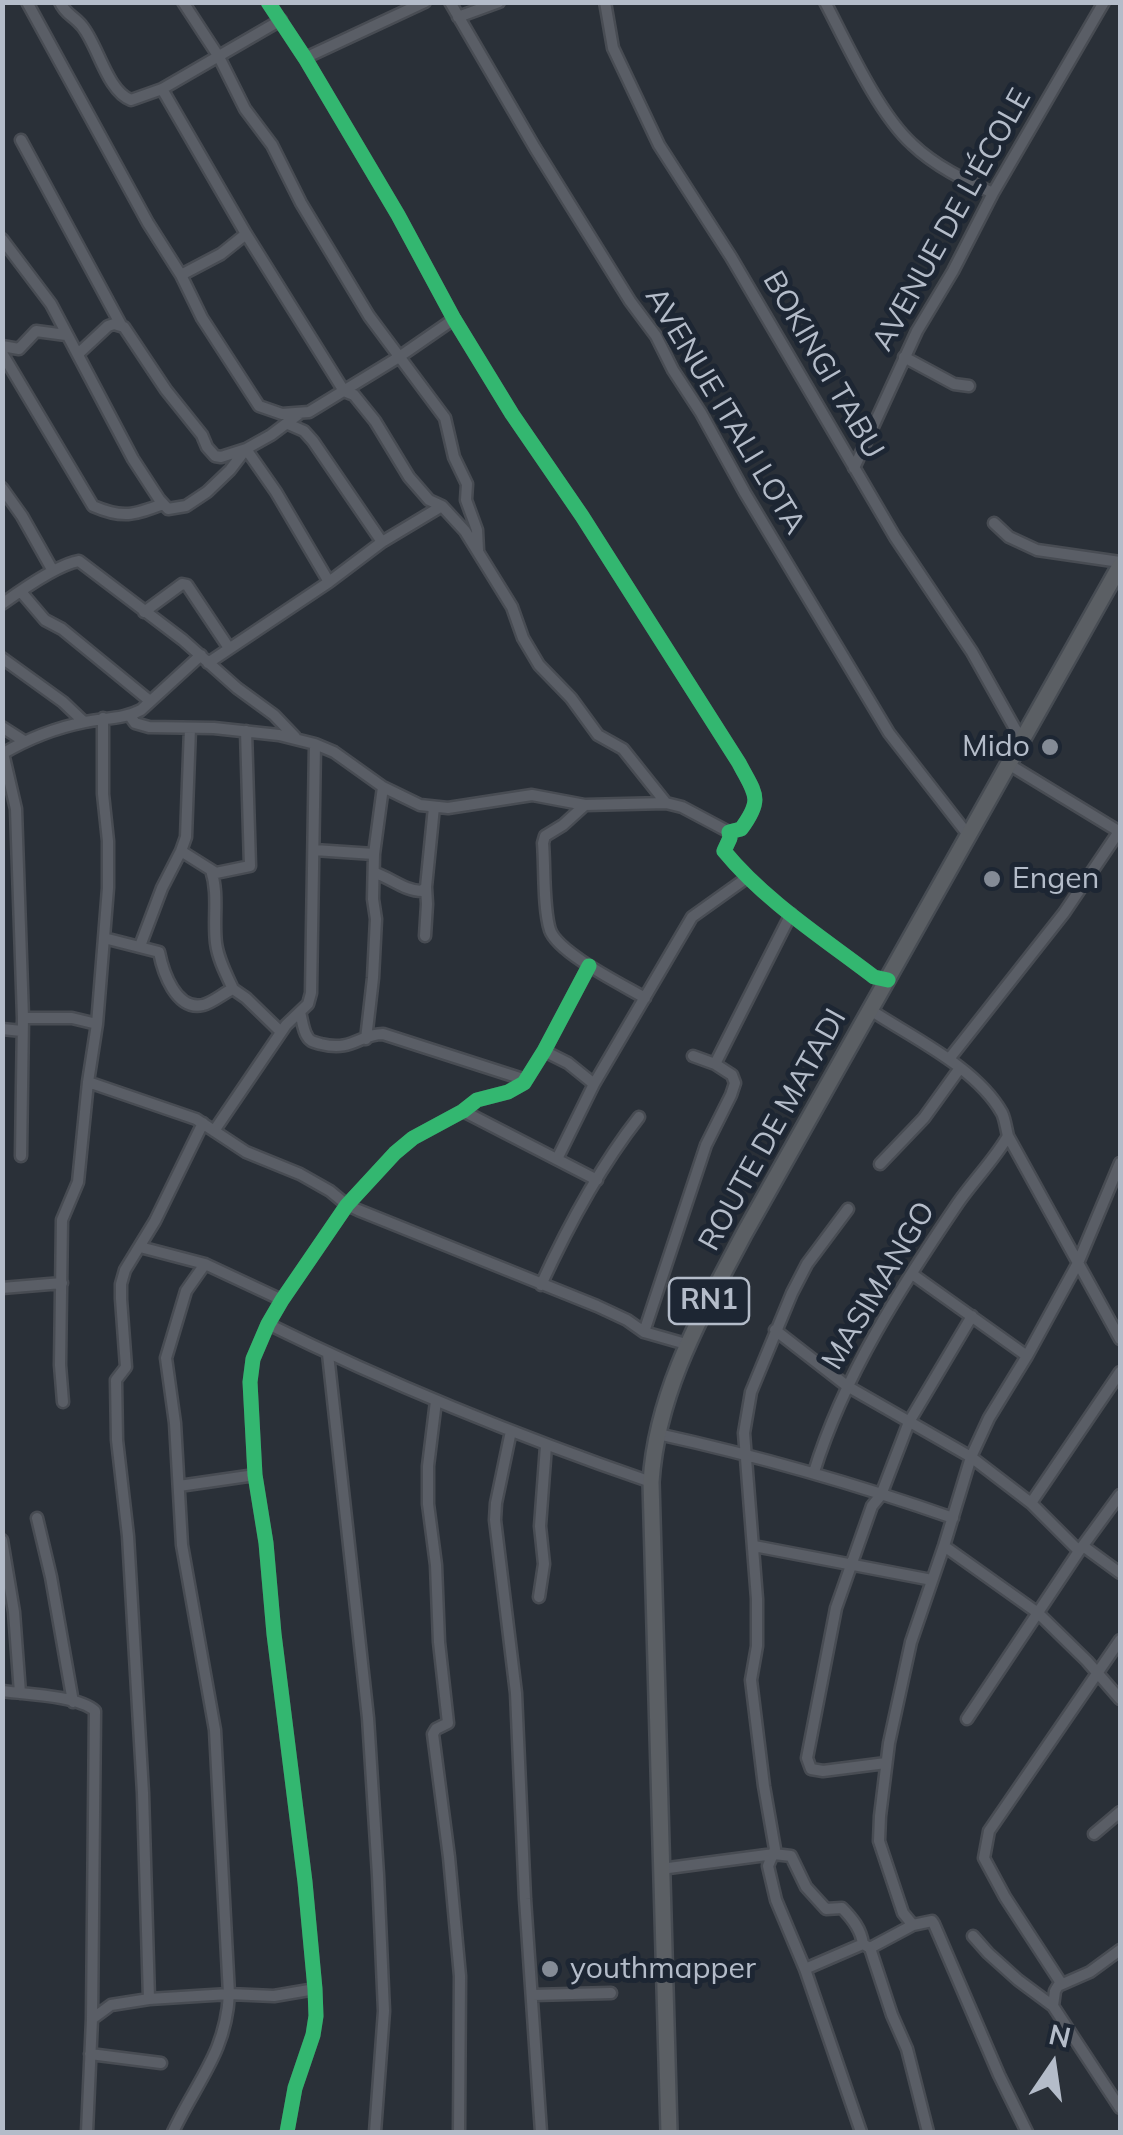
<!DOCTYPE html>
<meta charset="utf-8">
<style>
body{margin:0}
#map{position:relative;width:1123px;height:2135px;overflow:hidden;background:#2a3038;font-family:Mulish,sans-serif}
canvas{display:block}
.frame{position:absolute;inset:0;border:5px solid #b4bcc9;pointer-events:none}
.north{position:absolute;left:1003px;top:2015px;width:100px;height:100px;-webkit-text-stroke:8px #1d2633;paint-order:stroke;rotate:13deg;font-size:28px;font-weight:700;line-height:40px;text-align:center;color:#b4bcc9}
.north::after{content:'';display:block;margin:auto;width:35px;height:45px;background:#b4bcc9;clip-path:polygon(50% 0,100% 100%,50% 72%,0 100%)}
</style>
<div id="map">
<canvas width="1123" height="2135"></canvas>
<div class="frame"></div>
<div class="north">N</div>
</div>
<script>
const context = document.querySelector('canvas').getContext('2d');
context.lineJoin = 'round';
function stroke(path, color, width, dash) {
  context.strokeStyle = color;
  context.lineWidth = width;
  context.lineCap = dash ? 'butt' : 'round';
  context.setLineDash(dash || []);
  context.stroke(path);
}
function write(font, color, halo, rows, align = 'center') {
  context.font = font + ' Mulish,sans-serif';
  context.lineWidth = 10;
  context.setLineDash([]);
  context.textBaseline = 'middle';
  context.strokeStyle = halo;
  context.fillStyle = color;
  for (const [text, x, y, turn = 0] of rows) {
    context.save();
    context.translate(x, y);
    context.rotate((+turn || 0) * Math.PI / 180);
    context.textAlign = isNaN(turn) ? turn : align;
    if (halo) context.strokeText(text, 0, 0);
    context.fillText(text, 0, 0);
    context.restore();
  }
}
const minor = new Path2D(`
 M27 2 148 223 181 275 202 318 259 406 282 414 309 412 399 357 454 319
 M60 2C65 14 74 16 82 26 98 45 107 91 131 100L162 89 281 20
 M183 2 219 57 245 109 272 145 301 203 369 316 445 418 454 457 467 484 466 500 477 530 478 550
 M268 2 305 58 398 215 454 319 512 414 582 516 739 763C755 794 764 798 741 829L729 832 730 838 724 851C765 901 823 938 874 977L888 980
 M450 2 535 148 630 301 656 336 673 370 701 413 745 493 889 733 969 836
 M605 2 613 48 659 145 731 257 895 537 972 652 1022 741
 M825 2C847 44 878 113 912 144 935 166 964 180 993 193
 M458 17 499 2
 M305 58 425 2
 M162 89 246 234 344 391 354 395 375 421 409 477 429 500 442 506 465 531 512 607 523 638 539 665 571 698 598 735 623 749 666 803
 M21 140 121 325
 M2 239 51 304 133 459 159 499 168 509 186 506 207 492 230 470 246 449 271 435 299 414
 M181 275 221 254 246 234
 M2 346 19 349 36 331 66 335
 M2 353 93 506C123 519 134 515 163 504
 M78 354 108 326 114 324 124 327 166 390 202 435 207 447 215 456 221 457 246 449 276 492 329 582
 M904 357 954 384 969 386
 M288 424 304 431 313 441 382 542
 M854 468 917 331 953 271 993 193 1104 2
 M2 488 22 516 53 571
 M994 523 1009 537 1037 550 1120 562
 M22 593 45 620 62 629 150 701
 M2 604C20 591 59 564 79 561L183 640 237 688 274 715 295 737
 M144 612 182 584 187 585 229 648
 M2 658 63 702 84 722
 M208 663 329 582 382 542 442 506
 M130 716 135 723 149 727 214 728 279 735 315 744 334 752 383 787 420 805 448 808 532 795 585 805 666 803 682 807 729 832
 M2 727 24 741
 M3 753 16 809 23 1018 21 1156
 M2 754C29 738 55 728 85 722 104 718 124 719 141 710L201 655
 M1010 765 1120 832
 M585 805 563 825 545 836 543 843C545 867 543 908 550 930 558 953 623 985 645 998
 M314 850 374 854
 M181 851 216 873 250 866 246 731
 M211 870C219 894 213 918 216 943 218 959 226 974 233 989
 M375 873C391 878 405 891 422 891L426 887 434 807
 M425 936 427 904 426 887
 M104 938 159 952C163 972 176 1011 203 1005 214 1002 223 993 233 989L246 998 281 1032
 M140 946 162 888 181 851 186 837 190 728
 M872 1011C913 1038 977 1068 1002 1113 1005 1119 1006 1128 1008 1136L1120 1339
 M300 1012C302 1019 303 1030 307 1036 310 1042 314 1042 321 1044 353 1052 359 1034 383 1034L526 1080
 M23 1018H72L97 1024
 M2 1029 22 1031
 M366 1039 373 978 376 919 373 899 374 854 383 787
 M544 1051 568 1063 594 1084 557 1159
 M949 1059 1064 913 1120 830
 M715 1064 791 914
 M88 1082 196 1119 246 1152 300 1174 330 1191 347 1205 358 1210 597 1306 627 1320 644 1332 686 1344
 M594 1084 692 917 748 877
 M463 1111 597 1180
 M214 1131 286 1025 308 1004 311 993 315 744
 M880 1164 924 1118 960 1068
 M848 1209 807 1264 792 1293 751 1392 744 1433 757 1599V1646L751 1680 764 1786 775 1849 768 1866 776 1900 805 1969 861 2132
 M140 1247 205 1264 282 1300
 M912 1274 1027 1356
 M541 1285C568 1226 599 1168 639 1117
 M2 1288 62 1283
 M268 1324C392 1385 520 1437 651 1482
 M775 1330 847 1386 971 1457 1031 1503 1079 1551
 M644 1332 706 1145 731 1095 735 1083 732 1075 715 1064 693 1056
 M328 1354 368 1718 378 1875 384 2011 375 2132
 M436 1401 428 1466V1504L436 1565 439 1642 448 1723 436 1729 433 1734 449 1857 460 1976 459 2132
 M63 1402 60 1365 62 1220 78 1182 88 1082 97 1024 108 888V841L103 794V718
 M511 1431 496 1503 495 1520 516 1693 525 1899 541 2132
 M658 1434C758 1456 856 1484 953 1518
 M814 1472C844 1375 901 1287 958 1203 974 1180 994 1160 1008 1136
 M179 1486 255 1475
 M1031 1503 1120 1372
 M37 1518 51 1577 73 1702
 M2 1540 14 1612 20 1693
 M754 1546 932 1580
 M944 1546 1038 1613 1087 1661 1120 1699
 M1083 1546 1120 1573
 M539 1597 544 1564 540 1526 546 1446
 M2 1691C26 1694 79 1696 95 1711L92 2019
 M967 1719 1079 1551 1120 1495
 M886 1763 823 1771 811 1769 807 1758 836 1608 872 1506 881 1495 909 1422 972 1316
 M1094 1834 1120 1812
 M661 1869 774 1854 791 1856 806 1887 826 1909 842 1908C852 1918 861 1929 863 1944L870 1948 892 2015 907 2049 928 2132
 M973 1936 988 1953 1018 1980 1053 2006 1120 2108
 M870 1948 913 1925
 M805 1969 863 1944
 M1061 1983 1005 1897 984 1858 989 1831 1120 1640
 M533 1995 611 1993
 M149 1999 143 1793 128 1536 117 1440 116 1380 126 1367 121 1299V1284L125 1270 155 1221 203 1123
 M1053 2006 1055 1991 1058 1986 1090 1972 1120 1950
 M90 2054 161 2063
 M87 2132 92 2019 111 2005 149 1999 229 1994 274 1996 315 1989
 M173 2132C196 2082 226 2053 229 1994L215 1730 182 1545 175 1423 166 1358 186 1291 205 1264
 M287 2132 295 2088 313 2035 316 2016 315 1989 305 1882 274 1634 266 1543 255 1475 250 1382 253 1359 268 1324 282 1300 347 1205 395 1153 413 1138 463 1111 477 1100 508 1092 524 1083 544 1051 589 966
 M1027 2132 999 2075 934 1924 932 1921 913 1925 903 1913 879 1841 880 1816 889 1743 911 1642 944 1546 971 1457 989 1418 1027 1356 1078 1263 1120 1163`);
const trunk = new Path2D(`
 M669 2132 651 1482C657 1390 702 1314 744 1234L1120 566`);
const cycleway = new Path2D(`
 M268 2 305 58 398 215 454 319 512 414 582 516 739 763C755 794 764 798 741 829L729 832 730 838 724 851C765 901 823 938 874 977L888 980
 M287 2132 295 2088 313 2035 316 2016 315 1989 305 1882 274 1634 266 1543 255 1475 250 1382 253 1359 268 1324 282 1300 347 1205 395 1153 413 1138 463 1111 477 1100 508 1092 524 1083 544 1051 589 966`);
const markers = [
 [1050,747,10,"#848b96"],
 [992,879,10,"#848b96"],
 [550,1969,10,"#848b96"]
];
const shields = [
 [709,1301,80]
];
const shieldNames = [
 ["RN1",709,1301]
];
const streetNames = [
 ["AVENUE DE L'ÉCOLE",952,220,-61],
 ["BOKINGI TABU",823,365,60],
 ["AVENUE ITALI LOTA",725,411,59],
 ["ROUTE DE MATADI",773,1130,-61],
 ["MASIMANGO",879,1286,-59]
];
const poiNames = [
 ["Mido",1030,747,"right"],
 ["Engen",1012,879],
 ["youthmapper",570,1969]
];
stroke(minor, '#484c53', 15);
stroke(trunk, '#474c53', 20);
stroke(minor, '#5a5e66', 10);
stroke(trunk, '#5b5f64', 15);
stroke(cycleway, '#33b770', 15);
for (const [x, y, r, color] of markers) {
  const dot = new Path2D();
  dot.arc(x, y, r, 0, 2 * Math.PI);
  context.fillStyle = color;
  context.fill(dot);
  stroke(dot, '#1d2633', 4);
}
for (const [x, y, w] of shields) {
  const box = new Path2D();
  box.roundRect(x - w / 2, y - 23, w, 46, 8);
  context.fillStyle = '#1d2633';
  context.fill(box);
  stroke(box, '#b4bcc9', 2.5);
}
write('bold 28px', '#b4bcc9', null, shieldNames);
write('30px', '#b4bcc9', '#1d2633', streetNames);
write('30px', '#b4bcc9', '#1d2633', poiNames, 'left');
</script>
